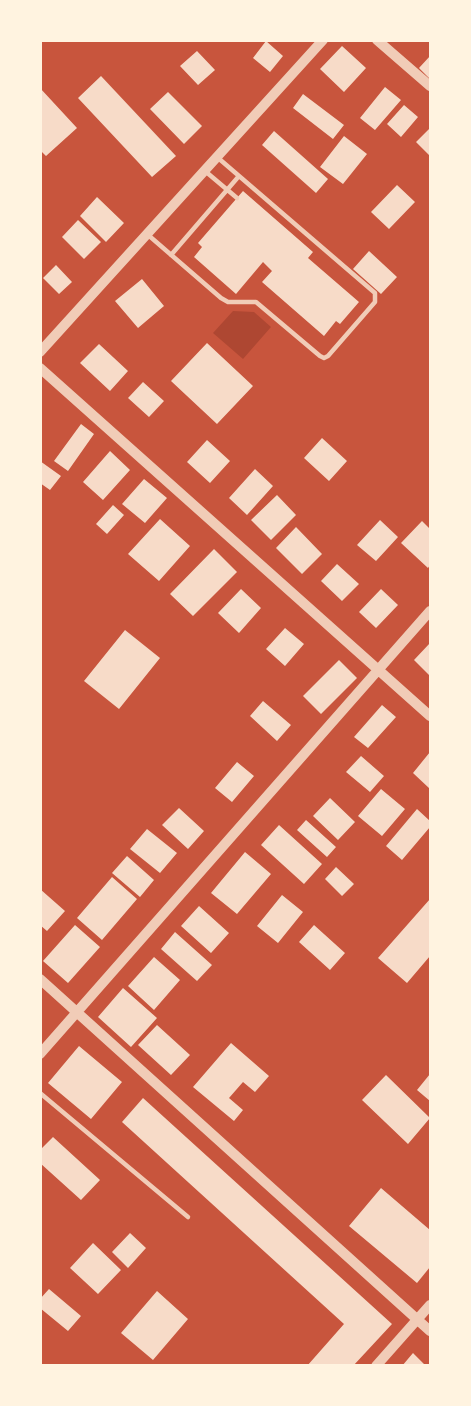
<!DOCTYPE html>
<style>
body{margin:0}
#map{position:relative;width:471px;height:1406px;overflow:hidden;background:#c8553d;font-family:"DM Sans",sans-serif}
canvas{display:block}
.frame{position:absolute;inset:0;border:42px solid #fff3e0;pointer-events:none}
</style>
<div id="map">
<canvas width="471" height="1406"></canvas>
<div class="frame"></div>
</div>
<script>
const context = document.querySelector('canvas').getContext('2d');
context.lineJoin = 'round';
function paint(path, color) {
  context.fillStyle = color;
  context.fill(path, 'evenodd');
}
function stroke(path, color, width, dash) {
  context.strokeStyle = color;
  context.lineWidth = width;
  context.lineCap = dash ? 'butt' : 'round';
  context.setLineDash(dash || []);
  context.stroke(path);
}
const green = new Path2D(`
 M233 311 254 312 271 327 243 359 213 333Z`);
const building = new Path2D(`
 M266 41 283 56 270 72 253 58Z
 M342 46 366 68 344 92 320 69Z
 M197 51 215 70 198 85 180 66Z
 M430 56V79L419 68Z
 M101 76 176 156 152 177 78 98Z
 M385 87 401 100 375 130 360 118Z
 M40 88 77 128 46 156 40 150Z
 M168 92 202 126 184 144 150 109Z
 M303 94 344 125 333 139 293 108Z
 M404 105 418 117 401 137 387 124Z
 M430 128V156L416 142Z
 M274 131 328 179 316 193 262 145Z
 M344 136 367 154 343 184 320 167Z
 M397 185 415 202 389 229 371 212Z
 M243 191 313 252 308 258 359 302 340 324 336 321 324 336 262 282 272 271 263 262 236 294 194 257 202 247 198 243Z
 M97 197 124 223 106 242 80 216Z
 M78 220 101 242 84 259 62 237Z
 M369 251 397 277 381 294 353 269Z
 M56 265 72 282 59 294 43 278Z
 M142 279 164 306 138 328 115 301Z
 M207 343 253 386 217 424 171 381Z
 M99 344 128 371 110 391 80 363Z
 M143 382 164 401 149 417 128 398Z
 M81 424 94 434 68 471 54 461Z
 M322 438 347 461 329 481 304 458Z
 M207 440 230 461 210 483 187 462Z
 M110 451 130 470 103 500 83 482Z
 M40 461 61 476 50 490 40 483Z
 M255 469 273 486 247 515 229 498Z
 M144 479 167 498 145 523 122 504Z
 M277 495 296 515 271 540 251 520Z
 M113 505 124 515 107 534 96 524Z
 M160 519 190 546 159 581 128 554Z
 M380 520 398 537 376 561 357 545Z
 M422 521 430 529V565L428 568 401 543Z
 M296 527 322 554 302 574 276 548Z
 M214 549 237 572 193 616 170 594Z
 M337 564 359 584 342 601 321 581Z
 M241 589 261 608 239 633 218 613Z
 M381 589 398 605 376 628 359 612Z
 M285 628 304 644 285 666 266 649Z
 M125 630 160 658 119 709 84 681Z
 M430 643V676L414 660Z
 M339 660 357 678 321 714 303 696Z
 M263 701 291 725 277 741 250 716Z
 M382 705 396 717 368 748 354 737Z
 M430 752V789L413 773Z
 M361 756 384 776 370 792 346 772Z
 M237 762 254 776 232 802 215 788Z
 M381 789 405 809 382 836 358 816Z
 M330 798 355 822 338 840 313 816Z
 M179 808 204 831 188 849 162 825Z
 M417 809 430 821V827L402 860 386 846Z
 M306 820 336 847 327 857 297 830Z
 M279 825 322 864 304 884 261 845Z
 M147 829 177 853 160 873 130 849Z
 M245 852 271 874 237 914 211 893Z
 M127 856 154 880 140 897 112 873Z
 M336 867 354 884 342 896 325 879Z
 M112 877 137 899 102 940 77 918Z
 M40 889 65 911 47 931 40 925Z
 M282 895 303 912 278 943 257 926Z
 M430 899V956L407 983 378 958Z
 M199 906 229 933 211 953 181 926Z
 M75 925 100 947 68 983 43 961Z
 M314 925 345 953 330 970 299 942Z
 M175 932 212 965 197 981 161 949Z
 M154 957 180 980 154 1010 128 986Z
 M123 988 157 1018 131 1047 98 1017Z
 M157 1025 190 1055 171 1075 138 1045Z
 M231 1043 269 1076 255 1092 243 1082 229 1098 243 1110 234 1121 193 1087Z
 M79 1046 122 1082 91 1119 48 1083Z
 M430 1074V1101L417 1090Z
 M386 1075 430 1118 408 1144 362 1100Z
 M143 1098 392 1324 353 1366H307L344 1324 122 1122Z
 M53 1137 100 1180 81 1200 40 1163V1150Z
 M381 1188 430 1230V1267L417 1283 349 1226Z
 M130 1233 146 1248 128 1268 112 1252Z
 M93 1243 121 1270 98 1294 70 1268Z
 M49 1289 81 1316 68 1331 40 1308V1299Z
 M157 1291 188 1319 153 1360 121 1333Z
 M413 1353 426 1366H402Z`);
const service = new Path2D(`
 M205 171 237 198
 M147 234 221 298 228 302H256L320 356 324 358 328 356 375 302V293L217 157
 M171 255 239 176
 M40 1093 188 1217`);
const tertiary = new Path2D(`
 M377 40 430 86
 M40 352 323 40
 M40 368 430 716
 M40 979 430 1331
 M40 1054 430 611
 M376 1366 430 1305`);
paint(green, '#ae4732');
paint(building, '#f7dbc8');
stroke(service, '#f1ccb7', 4.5);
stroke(tertiary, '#f1ccb7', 10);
</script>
